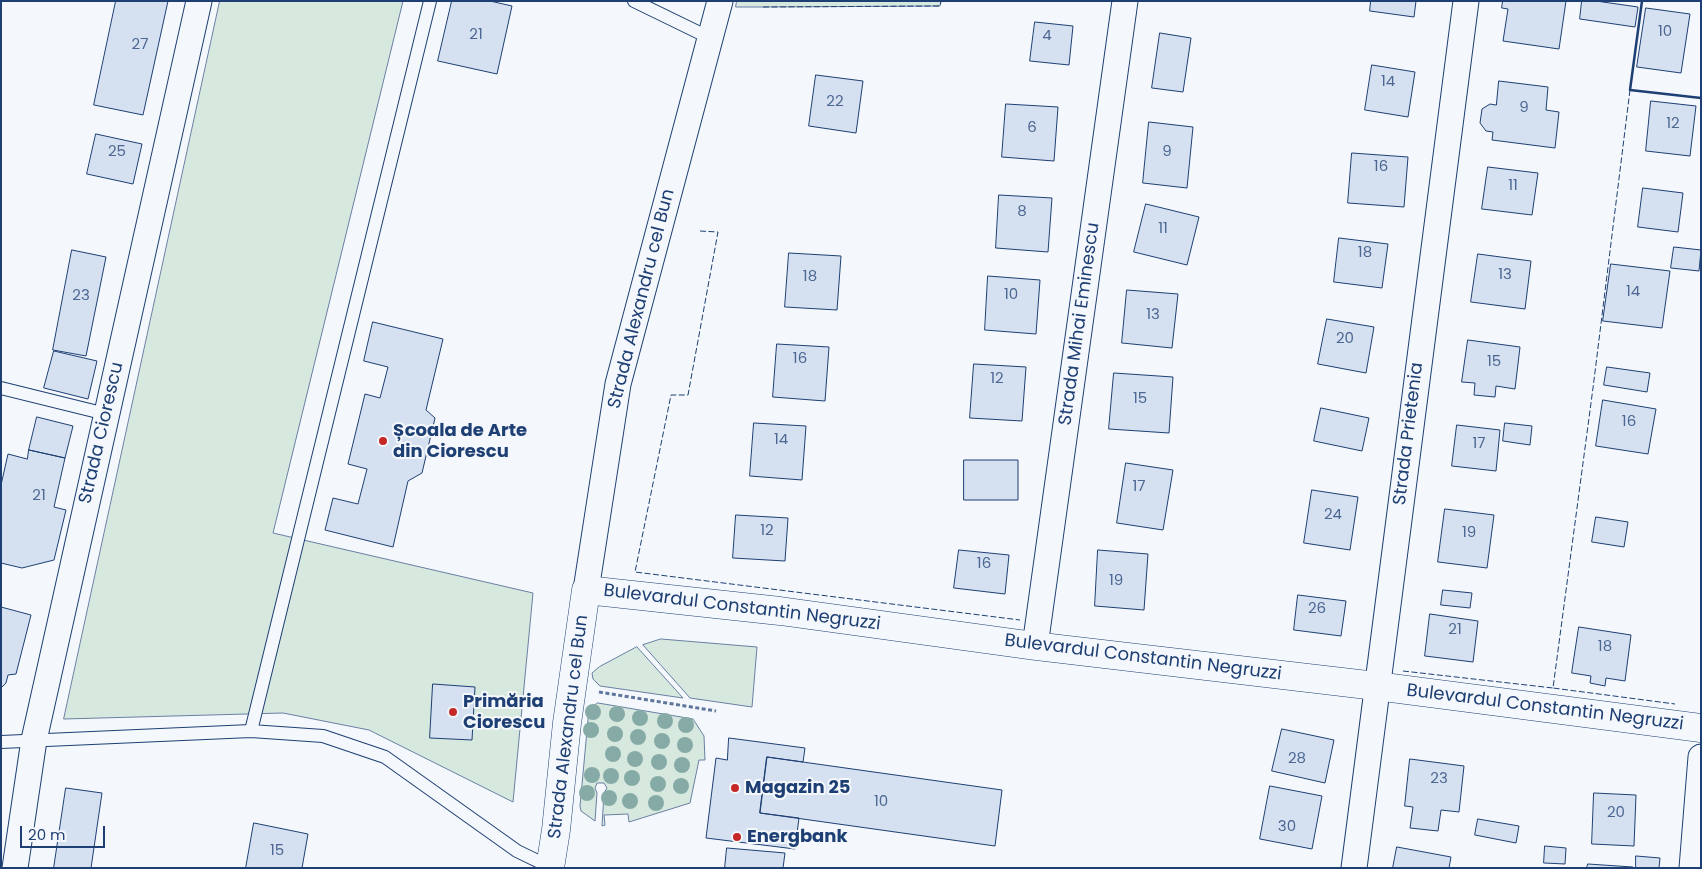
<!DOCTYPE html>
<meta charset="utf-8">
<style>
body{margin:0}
#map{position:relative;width:1702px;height:869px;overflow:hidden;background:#f4f7fb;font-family:Poppins,sans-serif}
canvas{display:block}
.frame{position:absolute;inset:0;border:2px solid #1d3f73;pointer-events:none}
.scale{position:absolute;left:20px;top:826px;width:85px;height:22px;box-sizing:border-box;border:2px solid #1d3f73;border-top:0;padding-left:6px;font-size:15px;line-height:18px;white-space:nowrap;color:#1d3f73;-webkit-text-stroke:4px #f4f7fb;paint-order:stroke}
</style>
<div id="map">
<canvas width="1702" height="869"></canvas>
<div class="frame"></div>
<div class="scale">20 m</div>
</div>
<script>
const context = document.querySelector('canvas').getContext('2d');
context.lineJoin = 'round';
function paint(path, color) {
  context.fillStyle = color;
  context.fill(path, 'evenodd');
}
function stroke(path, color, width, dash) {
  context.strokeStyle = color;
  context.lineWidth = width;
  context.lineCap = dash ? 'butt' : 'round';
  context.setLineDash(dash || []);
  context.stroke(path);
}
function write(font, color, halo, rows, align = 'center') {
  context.font = font + ' Poppins,sans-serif';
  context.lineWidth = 4;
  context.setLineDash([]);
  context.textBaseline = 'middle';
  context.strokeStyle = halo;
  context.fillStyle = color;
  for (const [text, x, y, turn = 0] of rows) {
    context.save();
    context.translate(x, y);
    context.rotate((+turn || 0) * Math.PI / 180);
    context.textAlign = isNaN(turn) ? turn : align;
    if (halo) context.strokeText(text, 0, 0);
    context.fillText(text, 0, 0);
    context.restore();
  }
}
const green = new Path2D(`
 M220 1H403L273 533 533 593 513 802 369 730 283 713 64 719Z
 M737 1H941L940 6 763 7H736Z
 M661 639 757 647 752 707 690 698 643 645Z
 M637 647 683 698 600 686 593 679 592 673 599 667Z
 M598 703 693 719 704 736 705 760H699L690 803 629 822 628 814 604 815 605 825 602 826 604 793 607 788 604 783H597L595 788 597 793 595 821 581 811 580 806 589 709Z`);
const building = new Path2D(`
 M116 1H168L143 115 94 105Z
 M452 1H490L512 6 497 74 438 61Z
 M1371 1H1416L1414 17 1370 11Z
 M1503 1H1566L1559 49 1503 41 1508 9 1502 8Z
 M1582 1H1596L1638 7 1635 27 1580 19Z
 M1646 8 1690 14 1681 73 1637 67Z
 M1035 22 1073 26 1069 65 1030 61Z
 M1160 33 1191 38 1183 92 1152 88Z
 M1372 65 1415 72 1408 117 1365 110Z
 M816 75 863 81 856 133 809 126Z
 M1499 81 1548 87 1546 110 1559 112 1555 148 1492 140 1493 132 1486 131 1480 123 1482 109 1490 104 1496 105Z
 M1651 101 1696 106 1690 156 1646 151Z
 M1006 104 1058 107 1054 161 1002 157Z
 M1149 122 1193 127 1187 188 1143 183Z
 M96 134 142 144 133 184 87 174Z
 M1352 153 1408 157 1404 207 1348 203Z
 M1488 167 1538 173 1532 215 1482 209Z
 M1643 188 1683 193 1678 232 1638 227Z
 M999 195 1052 198 1048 252 996 248Z
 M1146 204 1199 217 1187 265 1134 252Z
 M1339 238 1388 244 1382 288 1334 282Z
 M1674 247 1701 250 1699 271 1671 268Z
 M72 250 106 257 86 356 53 350Z
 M789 253 841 256 837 310 785 307Z
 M1478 254 1531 261 1525 309 1471 302Z
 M1611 264 1670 271 1662 328 1603 321Z
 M988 276 1040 280 1036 334 985 330Z
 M1127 290 1178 294 1172 348 1122 343Z
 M1327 319 1374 327 1366 373 1318 364Z
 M373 322 443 339 426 410 435 418 422 473 408 481 393 547 325 530 333 498 358 504 367 469 348 464 365 394 380 398 388 367 364 361Z
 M1468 340 1520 347 1515 389 1496 386 1495 397 1474 395 1475 383 1462 382Z
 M777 344 829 347 825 401 773 397Z
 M54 351 97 361 88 399 44 388Z
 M974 364 1026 367 1022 421 970 418Z
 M1607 367 1650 373 1647 392 1604 385Z
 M1114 373 1173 377 1169 433 1109 429Z
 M1603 400 1656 409 1648 454 1596 446Z
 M1321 408 1369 418 1362 451 1314 441Z
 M37 417 73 426 65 458 29 450Z
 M754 423 806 426 802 480 750 476Z
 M1505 423 1532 426 1530 445 1503 441Z
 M1457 425 1500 430 1496 471 1452 466Z
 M29 450 65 458 54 507 66 510 54 560 22 568 1 563V485L8 454 27 459Z
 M964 460H1018V500H964Z
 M1126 463 1173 470 1163 530 1117 523Z
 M1312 490 1358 497 1350 550 1304 543Z
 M1445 509 1494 515 1487 568 1438 562Z
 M736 515 788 518 785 561 733 558Z
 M1596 517 1628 522 1624 547 1592 542Z
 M959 550 1009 555 1005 594 954 588Z
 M1098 550 1148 554 1144 610 1095 606Z
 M1443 590 1472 593 1470 608 1441 605Z
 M1298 595 1346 601 1341 636 1294 630Z
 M1 607 31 615 16 674 8 675 6 683 1 688Z
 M1430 614 1478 621 1473 662 1425 656Z
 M1579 627 1631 635 1625 681 1606 678 1605 686 1590 683 1591 676 1572 673Z
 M433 684 475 687 472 740 430 738Z
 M1282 729 1334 740 1325 783 1272 771Z
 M729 738 805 748 803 762 767 757 760 813 799 818 795 849 706 838 716 758 727 760Z
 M767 757 1002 790 995 846 760 813Z
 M1410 759 1464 766 1459 812 1441 810 1438 831 1410 828 1413 807 1405 806Z
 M1270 786 1322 796 1312 849 1260 839Z
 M66 788 102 793 91 868H54Z
 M1594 793 1636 795 1634 846 1592 844Z
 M1478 819 1519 826 1516 843 1475 835Z
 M254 823 308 834 302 868H246Z
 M1545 846 1566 848 1565 864 1544 863Z
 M1397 847 1451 857 1449 868H1393Z
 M727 848 785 853 783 868H725Z
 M1636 856 1660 858 1659 868H1636Z
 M1588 864 1633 867V868H1587Z`);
const path = new Path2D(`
 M599 692 716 711`);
const service = new Path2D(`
 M634 1 710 38
 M1 388 106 414
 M251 731 430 1
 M1 742 251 731 323 736 385 757 517 851 550 867`);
const minor = new Path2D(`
 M586 590 618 384 720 1
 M1035 646 1125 1
 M15 868 34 740 199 1
 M1354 868 1466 1
 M1692 868 1701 757`);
const tertiary = new Path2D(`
 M550 868 556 830 567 723 586 590 780 611 1035 646 1376 686 1701 728`);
const fence = new Path2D(`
 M763 7 940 6 941 1
 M1630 90 1593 388 1553 688 1675 704
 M700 231 718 232 688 395H671L635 572 1020 620
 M1403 671 1553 688`);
const wall = new Path2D(`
 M1642 1 1630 90 1701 98`);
const trees = [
 [593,712],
 [617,714],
 [640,718],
 [665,721],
 [686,725],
 [591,730],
 [615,734],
 [638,737],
 [662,741],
 [685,745],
 [613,754],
 [635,759],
 [659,762],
 [682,765],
 [592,775],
 [611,776],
 [632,778],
 [658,784],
 [681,786],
 [587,793],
 [609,798],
 [630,801],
 [656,803]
];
const markers = [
 [383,441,5,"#c62828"],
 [453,712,5,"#c62828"],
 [735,788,5,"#c62828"],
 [737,837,5,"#c62828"]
];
const numberNames = [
 ["10",1665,32],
 ["21",476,35],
 ["4",1047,36],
 ["27",140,45],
 ["14",1388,82],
 ["22",835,102],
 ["9",1524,108],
 ["12",1673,124],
 ["6",1032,128],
 ["25",117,152],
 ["9",1167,152],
 ["16",1381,167],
 ["11",1513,186],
 ["8",1022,212],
 ["11",1163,229],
 ["18",1365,253],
 ["13",1505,275],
 ["18",810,277],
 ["14",1633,292],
 ["10",1011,295],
 ["23",81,296],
 ["13",1153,315],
 ["20",1345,339],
 ["16",800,359],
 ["15",1494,362],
 ["12",997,379],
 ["15",1140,399],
 ["16",1629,422],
 ["14",781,440],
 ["17",1479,444],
 ["17",1139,487],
 ["21",39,496],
 ["24",1333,515],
 ["12",767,531],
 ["19",1469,533],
 ["16",984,564],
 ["19",1116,581],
 ["26",1317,609],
 ["21",1455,630],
 ["18",1605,647],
 ["28",1297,759],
 ["23",1439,779],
 ["10",881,802],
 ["20",1616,813],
 ["30",1287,827],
 ["15",277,851]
];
const streetNames = [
 ["Strada Alexandru cel Bun",642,299,-76],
 ["Strada Mihai Eminescu",1080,324,-82],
 ["Strada Ciorescu",102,433,-77],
 ["Strada Prietenia",1409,434,-83],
 ["Bulevardul Constantin Negruzzi",742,608,7],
 ["Bulevardul Constantin Negruzzi",1143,658,7],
 ["Bulevardul Constantin Negruzzi",1545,708,7],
 ["Strada Alexandru cel Bun",569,727,-83]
];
const poiNames = [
 ["Școala de Arte",393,431],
 ["din Ciorescu",393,452],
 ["Primăria",463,702],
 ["Ciorescu",463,723],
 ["Magazin 25",745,788],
 ["Energbank",747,837]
];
paint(green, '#d7e8df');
stroke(green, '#687fa3', 1);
paint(building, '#d5e0f0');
stroke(building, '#1d3f73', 1);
stroke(service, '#1d3f73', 14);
stroke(minor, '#1d3f73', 27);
stroke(tertiary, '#1d3f73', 29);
stroke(path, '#5e769c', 3, [4, 2.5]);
stroke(service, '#f4f7fb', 12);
stroke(minor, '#f4f7fb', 25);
stroke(tertiary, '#f4f7fb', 28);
stroke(fence, '#1d3f73', 1, [6, 2.5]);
stroke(wall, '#1d3f73', 2.5);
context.fillStyle = '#86aba6';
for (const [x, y] of trees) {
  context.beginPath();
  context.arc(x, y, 8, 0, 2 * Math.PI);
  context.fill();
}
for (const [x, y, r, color] of markers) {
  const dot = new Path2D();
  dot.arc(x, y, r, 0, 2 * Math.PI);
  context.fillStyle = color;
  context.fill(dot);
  stroke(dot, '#f4f7fb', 2);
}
write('15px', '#4b6792', null, numberNames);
write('18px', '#1d3f73', '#f4f7fb', streetNames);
write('bold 18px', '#1d3f73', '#f4f7fb', poiNames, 'left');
</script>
